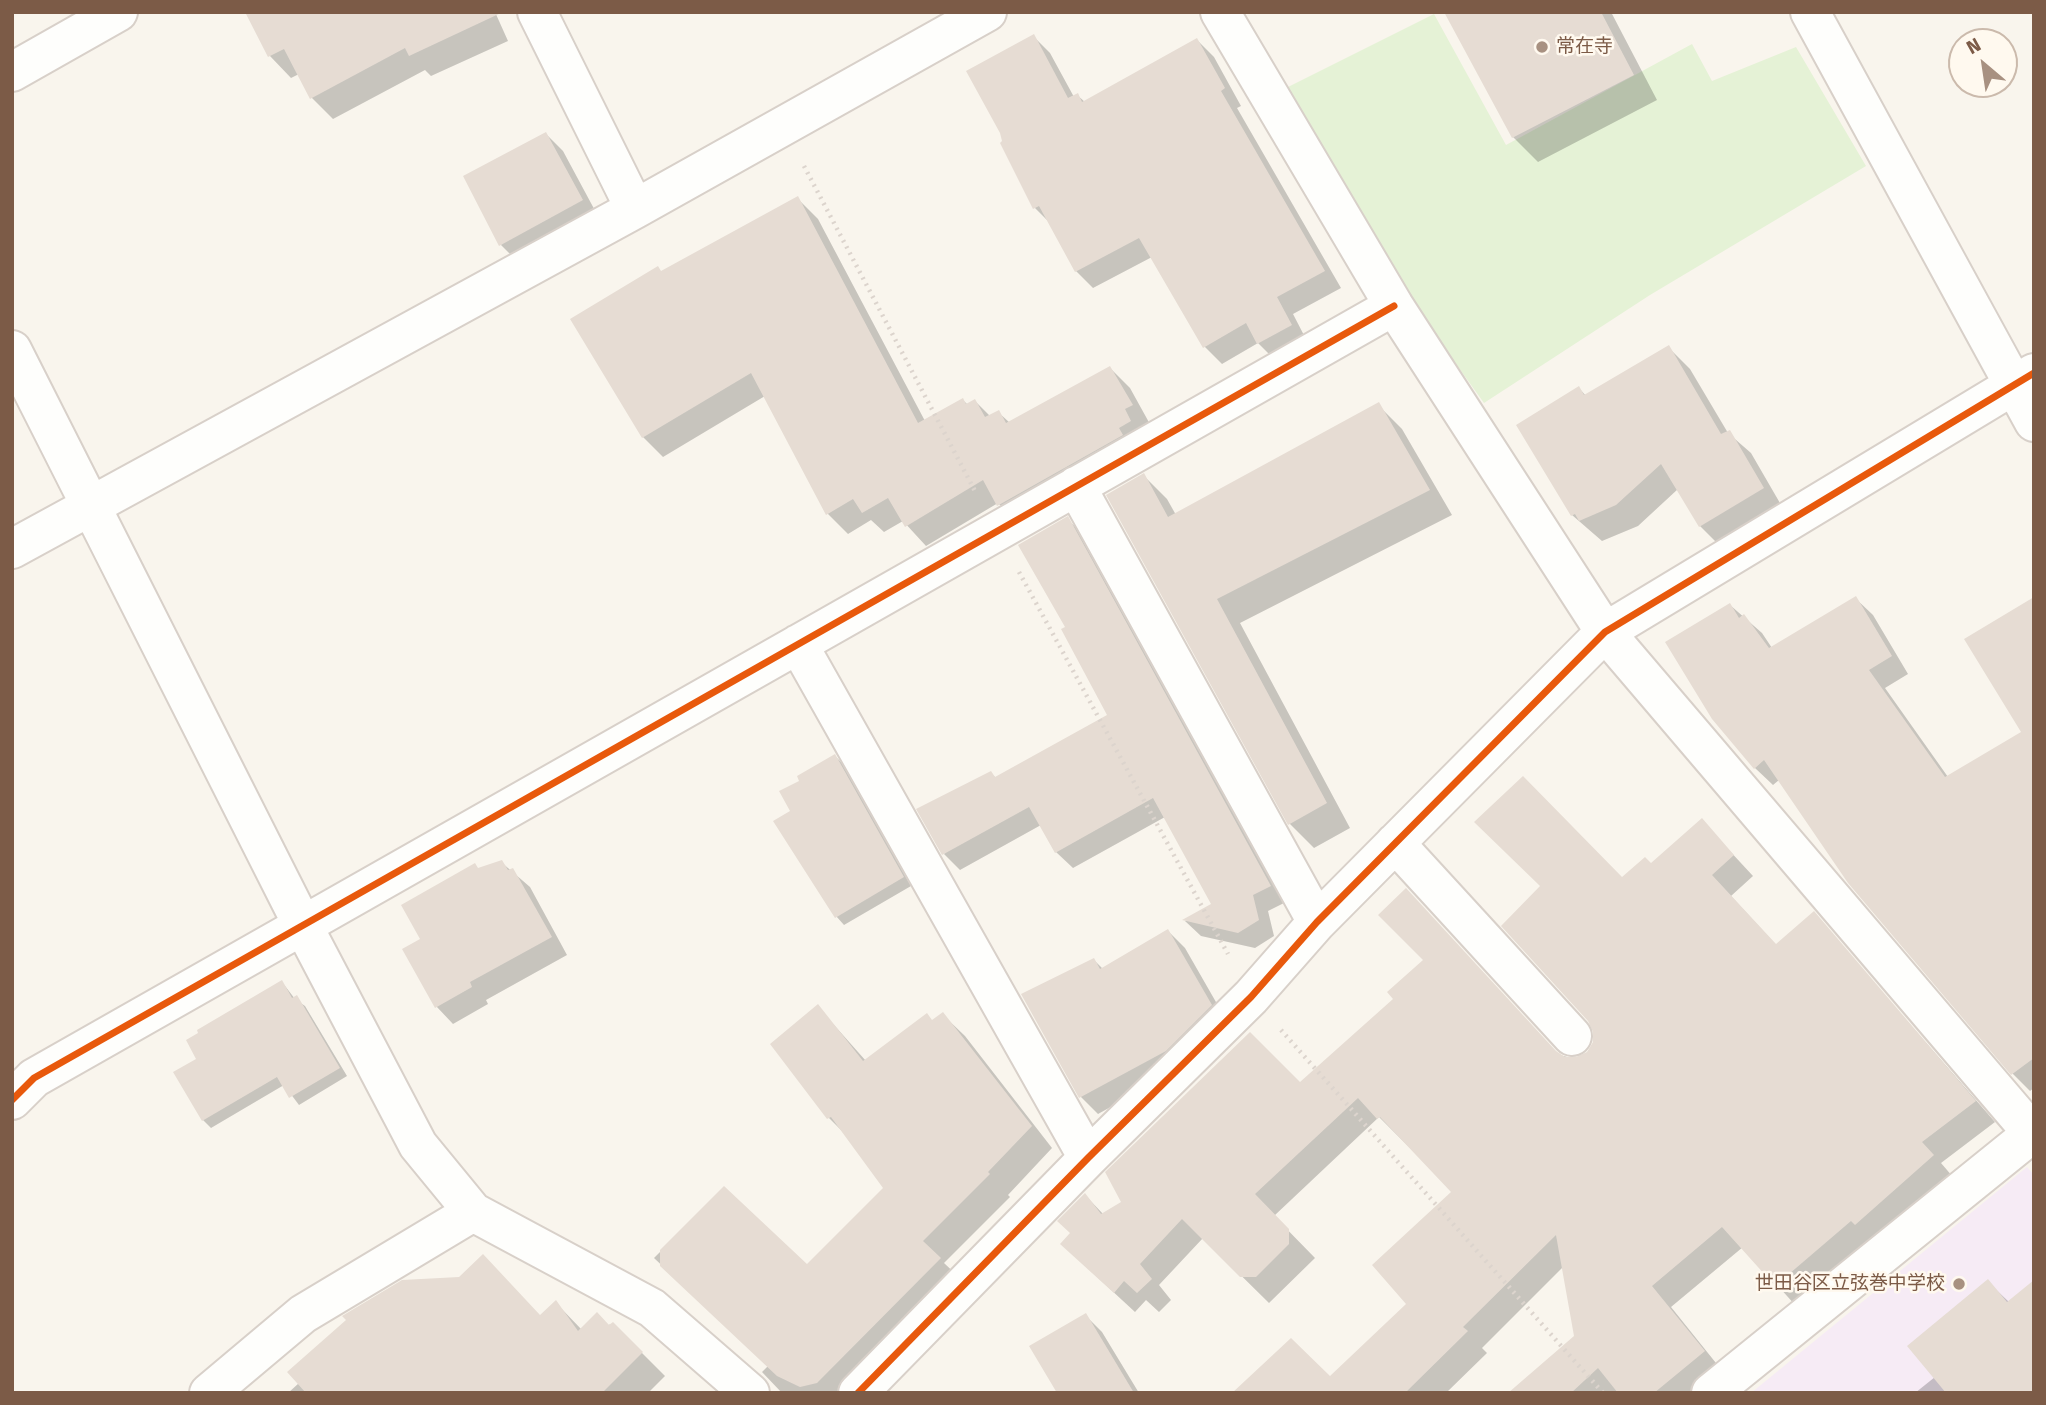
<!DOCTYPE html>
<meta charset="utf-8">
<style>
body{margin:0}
#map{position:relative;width:2046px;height:1405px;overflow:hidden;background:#f9f5ed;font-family:"Fira Sans",sans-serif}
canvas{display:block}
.frame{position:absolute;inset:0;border:14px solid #7c5b47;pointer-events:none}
.north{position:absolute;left:1948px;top:28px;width:70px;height:70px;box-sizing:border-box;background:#fff9ef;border:2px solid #cbbaac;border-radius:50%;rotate:331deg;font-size:19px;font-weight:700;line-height:28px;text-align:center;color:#7c5b47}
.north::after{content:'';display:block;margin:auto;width:24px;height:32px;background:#a89181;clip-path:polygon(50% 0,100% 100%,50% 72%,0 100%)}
</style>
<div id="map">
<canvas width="2046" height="1405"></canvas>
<div class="frame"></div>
<div class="north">N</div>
</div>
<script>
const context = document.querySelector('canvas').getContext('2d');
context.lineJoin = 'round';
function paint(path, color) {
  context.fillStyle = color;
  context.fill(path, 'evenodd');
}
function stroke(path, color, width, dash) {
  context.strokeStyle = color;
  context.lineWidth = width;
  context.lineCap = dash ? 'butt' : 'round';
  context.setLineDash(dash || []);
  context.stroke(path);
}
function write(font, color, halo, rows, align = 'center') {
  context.font = font + ' "Fira Sans","Noto Sans JP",sans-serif';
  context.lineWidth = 5;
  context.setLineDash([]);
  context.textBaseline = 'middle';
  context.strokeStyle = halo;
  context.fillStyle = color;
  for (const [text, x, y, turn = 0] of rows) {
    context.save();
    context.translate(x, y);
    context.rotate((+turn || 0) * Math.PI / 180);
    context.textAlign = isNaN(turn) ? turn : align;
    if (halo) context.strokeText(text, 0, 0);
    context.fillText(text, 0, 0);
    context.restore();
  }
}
const education = new Path2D(`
 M2027 1167 2034 1175V1393H1751Z`);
const green = new Path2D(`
 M1434 14 1506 145 1692 44 1712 81 1796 47 1866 166 1650 295 1484 403 1395 279 1288 87Z`);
const shadow = new Path2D(`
 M247 12H495L508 41 431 76 425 70 333 119 312 98 299 74 291 78 270 56Z
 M1448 12H1611L1657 100 1538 162 1513 137Z
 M1033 36 1050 53 1074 97 1077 95 1085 102 1197 40 1214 57 1241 106 1237 108 1341 288 1293 314 1308 343 1275 360 1258 343 1222 364 1205 347 1152 257 1093 288 1076 271 1050 223 1035 208Z
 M546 134 563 151 599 218 518 262 501 245Z
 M798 199 818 219 925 421 963 400 968 405 975 401 990 416 998 412 1010 423 1110 368 1130 388 1151 426 1019 525 998 503 926 546 903 521 884 532 871 520 848 534 828 514 765 396 663 457 643 437 662 273Z
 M1669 348 1690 369 1728 433 1751 453 1784 510 1721 547 1700 526 1678 489 1638 526 1602 541 1572 515 1579 388 1586 396Z
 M1378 405 1402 429 1452 515 1240 623 1350 828 1314 848 1290 824 1143 475 1167 499 1176 515Z
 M1067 519 1084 535 1286 902 1268 911 1274 936 1255 948 1201 936 1185 921 1213 904 1165 817 1073 868 1056 852 1041 825 960 870 944 854 991 773 996 778 1109 716 1068 628Z
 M1855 598 1873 615 1908 674 1885 688 1948 777 2022 733 2034 599V1088L2030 1091 2013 1074 1779 780 1773 785 1755 768 1730 605 1762 633 1772 648Z
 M835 756 843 764 911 886 844 925 836 916 801 781Z
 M1702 821 1753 876 1731 896 1777 946 1814 914 1995 1122 1941 1163 1953 1177 1796 1306 1743 1247 1671 1307 1724 1373 1699 1393H1511L1576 1336 1563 1267 1482 1348 1487 1353 1446 1393H1234L1330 1379 1408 1304 1454 1192 1379 1117 1274 1216 1315 1258 1269 1303 1203 1238 1159 1285 1171 1300 1159 1312 1146 1300 1135 1312 1083 1264 1072 1234 1085 1195 1104 1215 1300 1084 1559 1055 1576 1059 1588 1053 1595 1042 1622 879 1651 865Z
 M501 862 530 887 567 955 486 1000 488 1004 453 1024 436 1006 423 940 479 870Z
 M1168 931 1185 948 1228 1023 1183 1067 1098 1114 1081 1097 1023 995 1094 960 1103 969Z
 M282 982 295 999 305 1006 347 1076 299 1105 284 1085 211 1128 203 1120 199 1060Z
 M818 1007 866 1061 943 1015 965 1036 1052 1148 1008 1195 1010 1197 944 1263 962 1280 850 1393H782L762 1372 768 1366 654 1258 724 1188 807 1267 885 1189 848 1137 829 1118Z
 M1988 1282 2009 1302 2034 1393H1915L1935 1377Z
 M556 1303 582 1330 613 1324 665 1376 648 1393H288L299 1383 541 1317Z
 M1085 1315 1102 1332 1139 1393H1062Z`);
const building = new Path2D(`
 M245 12H503L409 56 405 48 310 99 284 49 268 57Z
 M1444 12H1601L1634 75 1512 138Z
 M1034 34 1068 98 1078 93 1082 102 1197 38 1225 88 1221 91 1325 271 1277 297 1292 325 1257 344 1246 323 1203 348 1139 238 1075 272 1039 206 1033 209 1000 143 1002 141 1000 133 966 71Z
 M546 132 583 200 499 246 463 176Z
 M798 196 918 423 963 398 966 404 975 399 985 417 999 410 1006 423 1110 366 1133 405 1125 409 1131 421 1119 428 1123 435 997 506 983 480 905 527 888 498 862 513 853 499 826 515 751 373 642 438 570 319 658 266 661 271Z
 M1669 345 1721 434 1730 430 1764 488 1699 527 1661 464 1616 505 1579 521 1575 514 1571 516 1516 425 1579 386 1584 395Z
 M1379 402 1430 490 1217 599 1327 803 1288 825 1106 495 1144 473 1168 517Z
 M1068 516 1271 886 1253 895 1259 920 1238 933 1182 920 1211 904 1153 798 1055 853 1029 807 942 855 916 809 991 771 995 777 1107 715 1061 629 1065 627 1018 545Z
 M1856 596 1892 656 1869 670 1945 777 2021 732 1964 639 2034 597V1058L2011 1075 1848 883 1764 760 1754 769 1712 719 1665 642 1730 603 1739 618 1744 614 1769 648Z
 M835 754 904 877 835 918 773 821 790 811 779 791 799 781 797 776Z
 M1523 776 1622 877 1645 857 1651 863 1702 818 1734 855 1712 875 1776 944 1814 911 1976 1101 1922 1142 1934 1155 1855 1225 1851 1221 1775 1286 1722 1227 1652 1286 1705 1351 1654 1393H1618L1598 1368 1571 1393H1508L1574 1336 1556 1235 1463 1327 1468 1331 1405 1393H1232L1291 1338 1330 1376 1406 1304 1372 1265 1451 1192 1380 1117 1377 1119 1358 1098 1255 1194 1289 1229V1244L1256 1277H1240L1182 1219 1140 1264 1152 1279 1137 1293 1124 1281 1114 1293 1060 1244 1070 1233 1057 1221 1085 1193 1101 1214 1121 1202 1105 1172 1250 1032 1300 1082 1393 999 1387 992 1423 960 1378 915 1406 888 1556 1051 1565 1057H1576L1587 1052 1593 1042V1032L1588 1021 1501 926 1540 886 1474 822Z
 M502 860 508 870 513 868 552 937 470 982 472 987 435 1008 402 949 420 939 401 905 475 863 478 868Z
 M1168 929 1212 1005 1166 1051 1079 1098 1021 994 1094 958 1100 969Z
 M282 980 292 998 297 995 340 1068 289 1098 277 1077 202 1121 173 1072 196 1059 186 1040 198 1033 197 1030Z
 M818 1004 863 1061 927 1013 932 1020 943 1012 1032 1126 988 1172 990 1174 923 1241 941 1258 817 1383 800 1387 777 1376 660 1266V1250L724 1186 807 1264 883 1188 831 1117 827 1119 770 1044Z
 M483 1254 540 1315 556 1300 578 1331 597 1312 609 1325 613 1322 643 1352 602 1393H306L287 1372 346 1320 342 1316 402 1280 459 1277Z
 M1988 1279 2007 1302 2034 1280V1393H1946L1907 1346Z
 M1086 1313 1134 1393H1057L1029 1346Z`);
const path = new Path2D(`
 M804 166 976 493
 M1019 572 1228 954
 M1281 1030 1603 1393`);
const minor = new Path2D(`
 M537 12 635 209
 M1220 12 1394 306 1605 632 2034 1135
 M1810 12 2034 422
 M12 72 118 12
 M12 350 302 924 418 1145 473 1212 652 1308 750 1393
 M1076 486 1317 922
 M12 549 635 209 987 12
 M798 644 1088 1158
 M1395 843 1572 1036
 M12 1100 34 1078 1394 306
 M209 1393 303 1314 473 1212
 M858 1393 1088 1158 1251 997 1317 922 1605 632 2034 373
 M1711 1393 2034 1132`);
const cycleway = new Path2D(`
 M12 1100 34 1078 1394 306
 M858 1393 1088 1158 1251 997 1317 922 1605 632 2034 373`);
const markers = [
 [1542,47,7,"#a89181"],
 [1959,1284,7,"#a89181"]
];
const poiNames = [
 ["常在寺",1556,47],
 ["世田谷区立弦巻中学校",1945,1284,"right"]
];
paint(education, '#f6ebf5');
paint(green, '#e5f2d6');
paint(shadow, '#0003');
paint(building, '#e6dcd3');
stroke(minor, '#d8d0c9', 42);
stroke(path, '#dcd4cd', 4.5, [2, 5]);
stroke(minor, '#fefefc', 38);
stroke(cycleway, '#e8590c', 7);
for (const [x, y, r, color] of markers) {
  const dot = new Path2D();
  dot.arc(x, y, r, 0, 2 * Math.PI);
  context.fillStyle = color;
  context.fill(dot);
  stroke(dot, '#fff9ef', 2.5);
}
write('19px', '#7c5b47', '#fff9ef', poiNames, 'left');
</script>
